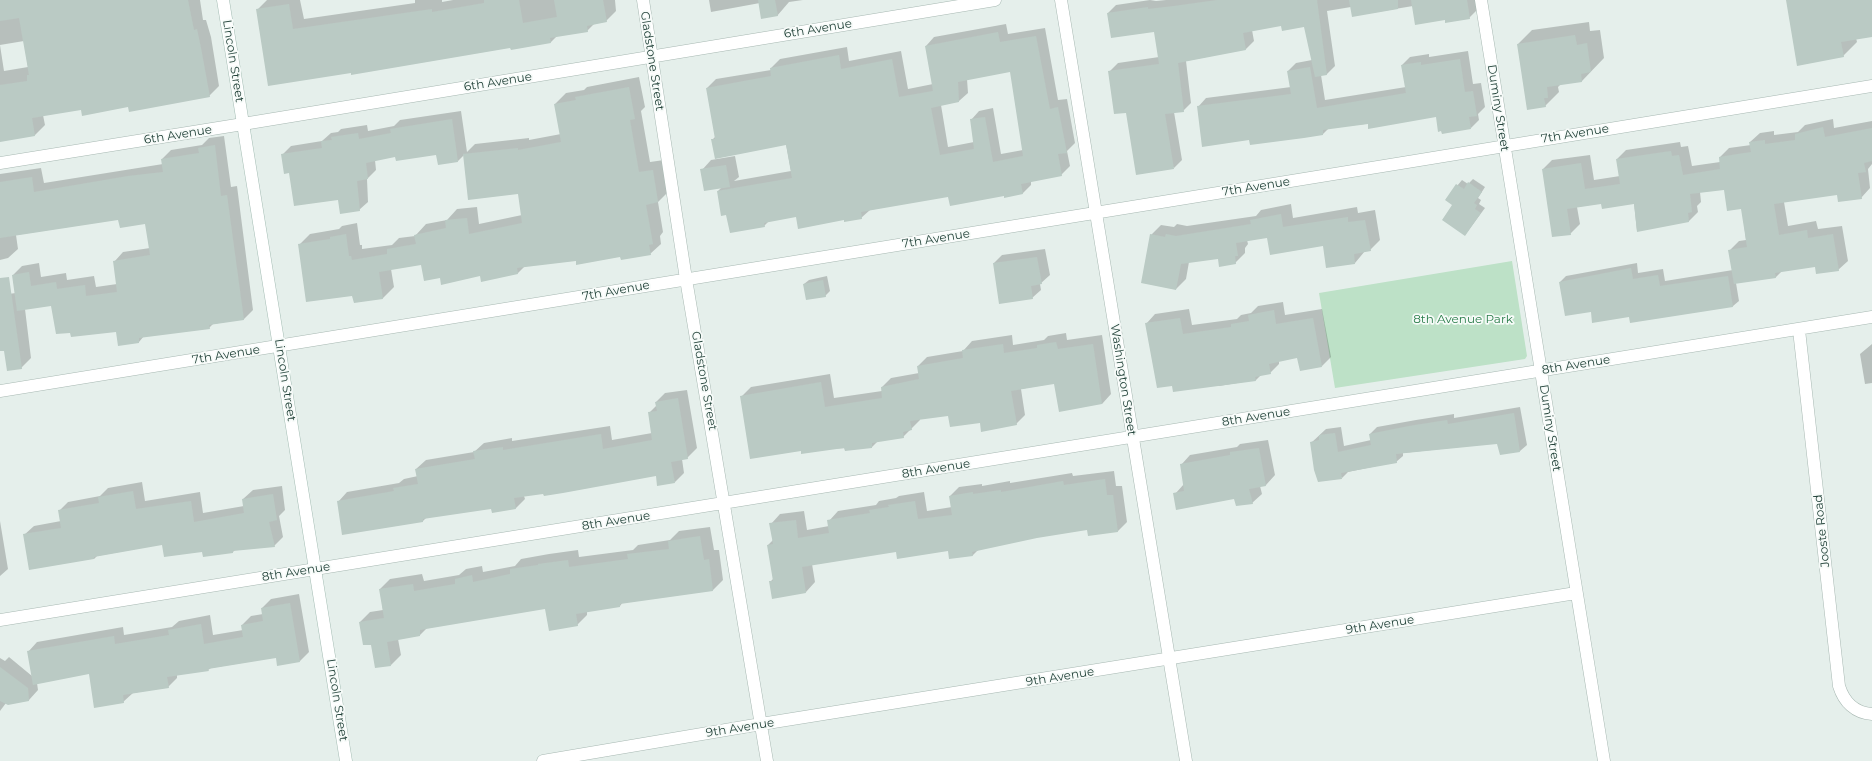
<!DOCTYPE html>
<style>
body{margin:0}
canvas{display:block;background:#e5efeb}
</style>
<canvas width="1872" height="761"></canvas>
<script>
const context = document.querySelector('canvas').getContext('2d');
context.lineJoin = 'round';
function paint(path, color) {
  context.fillStyle = color;
  context.fill(path, 'evenodd');
}
function stroke(path, color, width, dash) {
  context.strokeStyle = color;
  context.lineWidth = width;
  context.lineCap = dash ? 'butt' : 'round';
  context.setLineDash(dash || []);
  context.stroke(path);
}
function write(font, color, halo, rows, align = 'center') {
  context.font = font + ' Montserrat,sans-serif';
  context.lineWidth = 3.5;
  context.setLineDash([]);
  context.textBaseline = 'middle';
  context.strokeStyle = halo;
  context.fillStyle = color;
  for (const [text, x, y, turn = 0] of rows) {
    context.save();
    context.translate(x, y);
    context.rotate((+turn || 0) * Math.PI / 180);
    context.textAlign = isNaN(turn) ? turn : align;
    if (halo) context.strokeText(text, 0, 0);
    context.fillText(text, 0, 0);
    context.restore();
  }
}
const green = new Path2D(`
 M1512 261 1527 356 1525 359 1335 388 1319 293Z`);
const shadow = new Path2D(`
 M0 0H200L203 20H206L211 37 219 86 209 96 129 106 82 109 43 115 45 125 35 135 0 140ZM24 41 28 67 4 71 0 45Z
 M267 0H300L304 19 415 3V0H442V2L453 0H615L616 11 606 21 595 23 587 31 557 36 551 42 511 49V47L352 71 257 10Z
 M709 0H803L789 2 777 16 760 3 711 12Z
 M1150 0 1156 1 1166 0H1476L1477 10 1469 18 1446 19 1413 6 1353 16 1351 7 1327 11 1335 66 1327 74 1321 75 1325 100 1406 87 1402 65 1410 57 1429 54V57L1468 51 1473 84 1481 83 1485 107 1478 114 1479 120 1471 128 1437 116 1329 128 1323 134 1250 139 1198 107 1206 98 1291 87 1288 71 1296 63 1312 60 1305 26 1281 25 1252 30 1254 41 1246 49 1186 61 1191 103 1183 111 1174 112 1182 160 1174 168 1127 111 1110 71 1118 63 1159 57 1155 30 1108 13 1116 5Z
 M1787 0H1872V36L1856 38 1857 42 1843 56Z
 M1589 22 1590 31 1600 30 1604 58 1582 81 1561 84 1558 87 1559 92 1545 106 1518 44 1532 30Z
 M1006 24 1008 34 1045 28 1058 100 1067 99 1075 143 1067 151 1070 166 1061 175 1031 181V185L1023 193 949 195 870 210 861 218 845 219 797 216 770 220 764 226 727 214 718 191 722 187 702 170 711 160 735 156 739 177 734 181 791 171 786 144 712 140 716 136 707 88 716 79 771 70V68L780 59 847 47 849 61 901 51 908 89 933 84 926 46 934 37ZM1011 71 1023 150 1001 154 993 108 979 111 971 120 974 142 948 147 941 105 959 101 968 93 967 79Z
 M639 77 645 107 641 111 650 162 664 160 669 191 658 202 663 232 660 236 661 244 650 254 621 255 525 266 518 273 440 277 422 264 391 269 394 287 383 298 354 302 353 295 299 245 310 234 339 229 342 226 357 223 360 245H362V249L392 245 399 238 415 236 426 224 447 220 457 209 477 207 479 224 522 215 519 193 464 155 458 161 437 153 396 156 375 160 376 170 367 179 368 202 359 210 290 172 282 155 291 146 322 141 331 133 338 132 341 129 367 125 368 131 394 126 400 120 461 111 467 152 475 144 529 138V140L561 134 555 104 566 93 584 90 587 87Z
 M1833 119 1834 128 1872 121V164L1868 169 1870 188 1861 198 1838 193 1784 202 1788 226 1816 221 1818 229 1842 226 1848 261 1838 270 1816 265 1782 271 1776 277 1736 283 1739 301 1733 306 1629 315 1591 311 1560 282 1566 276 1637 263 1638 273 1663 269 1665 281 1733 270 1730 250 1739 241 1746 240 1742 208 1724 188 1700 192 1701 202 1697 206 1698 212 1689 221 1637 231 1634 203H1602L1577 207 1580 224 1570 234 1543 169 1552 160 1590 155 1594 180 1620 176 1617 159 1626 150 1680 142 1681 147 1688 146 1692 166 1720 162V157L1729 148 1751 145 1750 142 1760 133 1774 131V135L1798 132 1805 125Z
 M224 136 231 187 237 186 253 310 244 319 213 324 209 328 144 336 139 342 117 331 71 332 52 305 25 309 31 358 21 368 4 350H0V295L16 293 13 275 22 266 39 263 41 277 66 273 67 280 94 276 96 287 117 284 114 262 123 252 150 248 146 223 119 219 16 235 18 249 8 258 0 260V174L41 168 44 183 163 164 162 159 171 150 202 145 209 138Z
 M1473 179 1485 187 1478 198 1481 200 1479 204 1485 208 1465 235 1454 204 1446 199 1462 180 1468 184Z
 M1291 204 1293 218 1357 207 1358 213 1375 210 1380 240 1370 250 1365 251 1355 263 1324 245 1268 237 1247 240 1248 244 1245 248V253L1235 263 1219 258 1189 262 1186 279 1176 289 1151 235 1161 225 1174 227 1177 224 1187 226 1256 216 1261 210Z
 M1045 249 1050 275 1040 284 1041 290 1032 298 994 263 1002 255Z
 M827 276 830 291 825 296 804 284 809 280Z
 M1283 302 1285 315 1322 309 1331 357 1322 366 1298 357 1279 361V364L1270 373 1261 375 1256 380 1219 386V384L1173 385 1146 324 1155 314 1189 309 1192 325 1237 319 1241 315 1251 313 1258 306Z
 M1066 333 1067 340 1102 335 1111 394 1102 404 1055 383 1021 389 1025 415 1016 424 981 422 948 415 920 418V420L903 437 878 441 872 447 802 450 741 397 751 387 830 374 834 398 882 391V387L891 378 919 373 918 366 927 357 963 351 972 341 1012 335 1013 345 1044 340 1048 336Z
 M1872 344V383L1865 384 1860 354Z
 M687 390 697 448 687 458 682 459 684 473 675 482 656 475 524 496 525 499 516 508H492L427 517 423 521 338 502 347 492 399 483 404 479 418 476 416 469 426 460 474 452 484 443 512 438V441L610 426 612 440 652 433 649 413 657 405 656 402 665 393Z
 M1520 407 1527 445 1520 451 1501 454 1498 443 1403 453V456L1396 462 1348 472 1342 478 1311 443 1326 429 1341 427 1344 446 1371 440 1370 434 1377 427 1416 420 1454 414V418Z
 M1268 440 1275 475 1266 485 1260 486 1262 494 1252 503 1235 497 1175 494 1184 484 1181 465 1190 455 1237 447 1240 444Z
 M1114 471 1116 486H1122L1127 522 1118 531 1088 529 1036 537 979 549 973 555 950 558 949 550 897 551 812 564 815 582 806 592 770 582 774 578 768 545 773 540 771 524 780 514 804 511 807 530 829 526V521L838 511 876 505 879 501 896 498 899 496 924 492 927 511 952 507 950 496 959 487 982 484V486L1010 481V483L1072 473 1073 476Z
 M142 482 145 501 200 492 203 513 244 506 243 499 253 490 282 486 285 510 279 516 283 537 274 546 235 550 233 552 203 551 163 544 97 556 94 559 24 535 34 526 61 521 59 511 68 502 100 496 108 488Z
 M0 521 8 569 0 576Z
 M710 527 714 550H719L723 580 713 590 623 602 620 606 587 611V615L577 625 546 608 427 628 420 635 398 639 401 655 391 665 376 667 372 644 360 622 370 612 383 610 380 589 390 579 422 574 424 581 459 575 466 569 482 566 483 572 515 566 521 559 549 554 578 550 579 557 633 550 638 545 670 540 679 531Z
 M299 594 309 652 300 661 277 657 211 668 208 670 177 674V678L168 687 133 693 123 702 90 673 37 683 38 690 29 700 6 703 0 711V658L5 661 9 657 32 676 28 652 37 642 123 627 124 635 172 627 179 621 210 615 213 635 243 630 242 625 251 616 263 614 262 608 271 599Z`);
const building = new Path2D(`
 M0 0H188L194 30 197 29 201 48 210 97 129 112 128 107 82 116 81 110 32 118 35 136 0 142V85L27 81V75H29L19 18 0 21Z
 M484 0H519L523 23 557 17 554 0H603L607 22 587 26 588 32 550 38 551 43 511 50 510 48 351 75V73L268 86 256 9 289 4 293 29 432 9V12L484 3Z
 M758 0H775L778 16 761 19Z
 M1217 0H1317L1327 75 1315 77 1304 27 1282 31 1281 26 1243 33 1246 50 1178 63 1184 112 1165 114 1174 169 1136 175 1126 113 1114 114 1108 71 1159 64 1154 32 1111 38 1107 13 1148 7V9L1174 6Z
 M1349 0H1398V9L1352 17Z
 M1411 0H1467L1470 19 1445 23V20L1415 25Z
 M1786 0H1872V37L1841 42 1844 57 1797 66Z
 M998 32 1000 42 1036 36 1050 109 1058 107 1067 153 1058 154 1062 176 1021 184 1023 194 1004 198V196L950 206 948 197 861 212 862 219 844 222V220L798 229 796 217 764 223 765 227 730 233 726 215 721 216 717 191 792 178 786 145 715 159 711 139H715L706 88 771 76 770 68 839 55 841 69 892 59 899 97 933 91 925 46ZM1010 72 1023 156 993 162 985 117 970 119 974 149 940 155 931 108 959 102 958 82Z
 M1575 35 1577 45 1587 43 1591 72 1581 74 1582 82 1547 87 1548 98H1544L1546 107 1527 110 1517 44Z
 M1460 59 1465 92 1473 91 1477 116 1469 117 1471 129 1442 134 1441 131 1438 132 1436 117 1368 129V124L1323 130V135L1304 138 1250 145 1249 140 1202 147 1197 106 1291 94 1287 71 1310 67 1317 108 1406 93 1401 65 1421 62V65Z
 M629 87 635 119 630 120 639 172 653 170 658 202 646 205 653 244 649 245 651 255 621 260 620 257 576 265V261L517 268 518 274 481 282 480 276 441 285 440 278 424 281 421 265 379 272 383 299 354 303 352 296 306 302 298 244 330 239V237L346 234 349 256H351L352 260 387 254V249L416 244 414 235 446 228 445 220 467 218 469 234 522 223 518 194 468 200 463 154 518 148V150L561 142 554 104 576 100 575 97Z
 M452 119 458 162 438 165 436 155 396 161 395 157 366 163 368 179 357 181 360 211 340 214 338 200 294 206 289 173 284 174 281 154 322 148 321 141 332 140 331 137 358 133 359 139 391 133 390 129Z
 M1823 127 1825 137 1872 128V161L1864 163 1866 172 1858 173 1862 199 1838 202 1837 195 1774 204 1779 235 1807 230 1808 238 1833 234 1839 271 1816 274 1815 267 1775 273 1776 278 1734 284 1728 250 1747 247 1741 209 1727 211 1724 190 1690 194 1692 212 1688 213 1689 222 1637 232 1634 204 1602 209 1601 204 1567 209 1571 235 1552 237 1542 169 1581 163 1585 189 1620 184 1616 159 1671 151 1672 156 1679 155 1683 175 1720 169 1719 157 1751 152 1749 142 1765 140V144L1795 140V134Z
 M215 145 221 196 227 195 244 320 209 325 210 329 139 338V343L118 346 116 332 71 337 70 333 56 334 51 306 17 311 12 275 29 272 31 286 56 282 57 289 85 285 86 296 117 292 113 261 150 255 145 224 120 228 118 220 0 238V182L32 177 34 192 128 176 163 172 161 159 199 153 198 148Z
 M726 165 730 187 704 191 700 169Z
 M1468 182 1482 192 1474 203 1477 205 1475 209 1481 213 1465 236 1442 220 1452 205 1445 200 1456 184 1464 189Z
 M1281 214 1283 227 1348 217V222L1365 220 1371 251 1354 254 1355 264 1326 268 1323 246 1270 255 1267 238 1236 243 1238 256H1235L1236 264 1219 267 1218 259 1181 264 1176 290 1141 283 1150 234 1165 237 1166 234 1176 236 1251 224 1250 220Z
 M1037 257 1042 284 1031 286 1033 299 999 304 993 263Z
 M1631 268 1633 279 1658 275 1660 286 1728 276 1733 307 1630 323 1629 317 1592 323 1591 312 1565 316 1559 282Z
 M9 277 22 369 7 371 4 351H0V278Z
 M823 280 826 297 806 300 803 284Z
 M1274 310 1276 324 1313 318 1322 367 1300 371 1297 358 1269 364 1271 374 1255 377 1256 381 1173 392 1172 386 1157 388 1145 323 1180 318 1183 334 1231 327V324L1249 321 1248 315Z
 M1056 342 1058 349 1093 344 1102 404 1059 412 1054 384 1011 391 1017 425 981 432 980 423 950 427 948 416 910 421 912 430 903 432 904 438 872 443V448L845 451 844 448 801 454V451L750 459 740 396 821 382 825 407 882 398 881 387 919 379 917 366 963 358 962 350 1003 344 1004 353 1037 348V345Z
 M678 398 688 459 671 462 675 483 657 486 656 476 563 493 544 496 543 494 514 498 516 509 492 513 491 509 423 519V522L342 535 337 501 394 491 393 488 418 484 415 469 475 459 473 451 503 447V450L601 434 603 449 652 440 648 412 657 411 655 402Z
 M1514 413 1520 452 1500 455 1497 444 1396 454 1397 463 1341 473 1342 479 1318 482 1314 470 1310 442 1319 440V435L1335 433 1338 452 1371 445 1369 434 1409 426 1447 420 1448 424Z
 M1259 448 1266 486 1249 489 1253 504 1236 506 1234 499 1176 510 1173 493 1184 491 1180 464 1230 455V452Z
 M1105 479 1107 495H1113L1118 532 1088 536 1087 530 1037 538 972 552 973 556 949 559 948 551 897 559 896 552 802 567 806 593 772 599 769 581H773L767 545 773 544 769 523 796 520 798 538 829 533 827 520 870 513 869 510 889 507 888 505 915 501 918 519 952 515 949 496 973 492V494L1001 490V492L1063 481 1064 485Z
 M133 491 136 509 191 501 194 522 244 513 242 499 273 494 277 520 269 522 275 547 233 551V553L203 557 202 552 164 557 162 545 94 557V559L29 570 23 534 61 528 58 510 99 503 98 497Z
 M700 536 704 560 709 559 713 591 620 604V607L576 614 578 626 549 631 545 609 420 630V636L387 642 391 666 375 668 371 645H363L359 622 384 618 379 589 413 584 414 591 455 584V579L472 575 473 582 510 574V569L538 565V564L568 560 569 567 628 559 627 554 669 549 668 541Z
 M290 603 300 662 277 666 276 658 208 669 209 671 167 677 169 688 123 695 124 703 94 708 89 674 33 685 27 651 114 636 115 644 169 635 168 630 201 624 204 644 243 637 241 625 263 621 261 608Z
 M0 667 28 688 29 701 8 705 0 701Z`);
const street = new Path2D(`
 M643 0 686 279 767 761
 M1061 0 1186 761
 M1481 0 1604 761
 M0 163 243 124 995 0
 M1799 330 1839 686C1844 702 1855 713 1872 714
 M0 391C624 291 1248 188 1872 86
 M0 620 1872 317
 M543 761 761 724 1576 593`);
const secondary = new Path2D(`
 M223 0 346 761`);
const streetNames = [
 ["6th Avenue",818,29,-9],
 ["Lincoln Street",233,61,81],
 ["Gladstone Street",652,61,81],
 ["6th Avenue",498,82,-9],
 ["Duminy Street",1498,108,81],
 ["7th Avenue",1575,134,-9],
 ["6th Avenue",178,135,-9],
 ["7th Avenue",1256,187,-9],
 ["7th Avenue",936,239,-9],
 ["7th Avenue",616,291,-10],
 ["7th Avenue",226,355,-9],
 ["8th Avenue",1576,365,-9],
 ["Lincoln Street",285,380,81],
 ["Washington Street",1123,380,81],
 ["Gladstone Street",704,381,80],
 ["8th Avenue",1256,417,-9],
 ["Duminy Street",1550,428,81],
 ["8th Avenue",936,469,-9],
 ["8th Avenue",616,521,-9],
 ["Jooste Road",1822,531,-96],
 ["8th Avenue",296,572,-9],
 ["9th Avenue",1380,625,-9],
 ["9th Avenue",1060,677,-9],
 ["Lincoln Street",337,700,81],
 ["9th Avenue",740,728,-9]
];
const parkNames = [
 ["8th Avenue Park",1463,319]
];
paint(green, '#bde1c7');
paint(shadow, '#0003');
paint(building, '#bacac4');
stroke(street, '#a7b8b2', 13);
stroke(secondary, '#a3bcb3', 13);
stroke(street, '#fff', 12);
stroke(secondary, '#fff', 12);
write('12px', '#23433a', '#f7fbf9', streetNames);
write('12px', '#2a7d4a', '#f7fbf9', parkNames);
</script>
